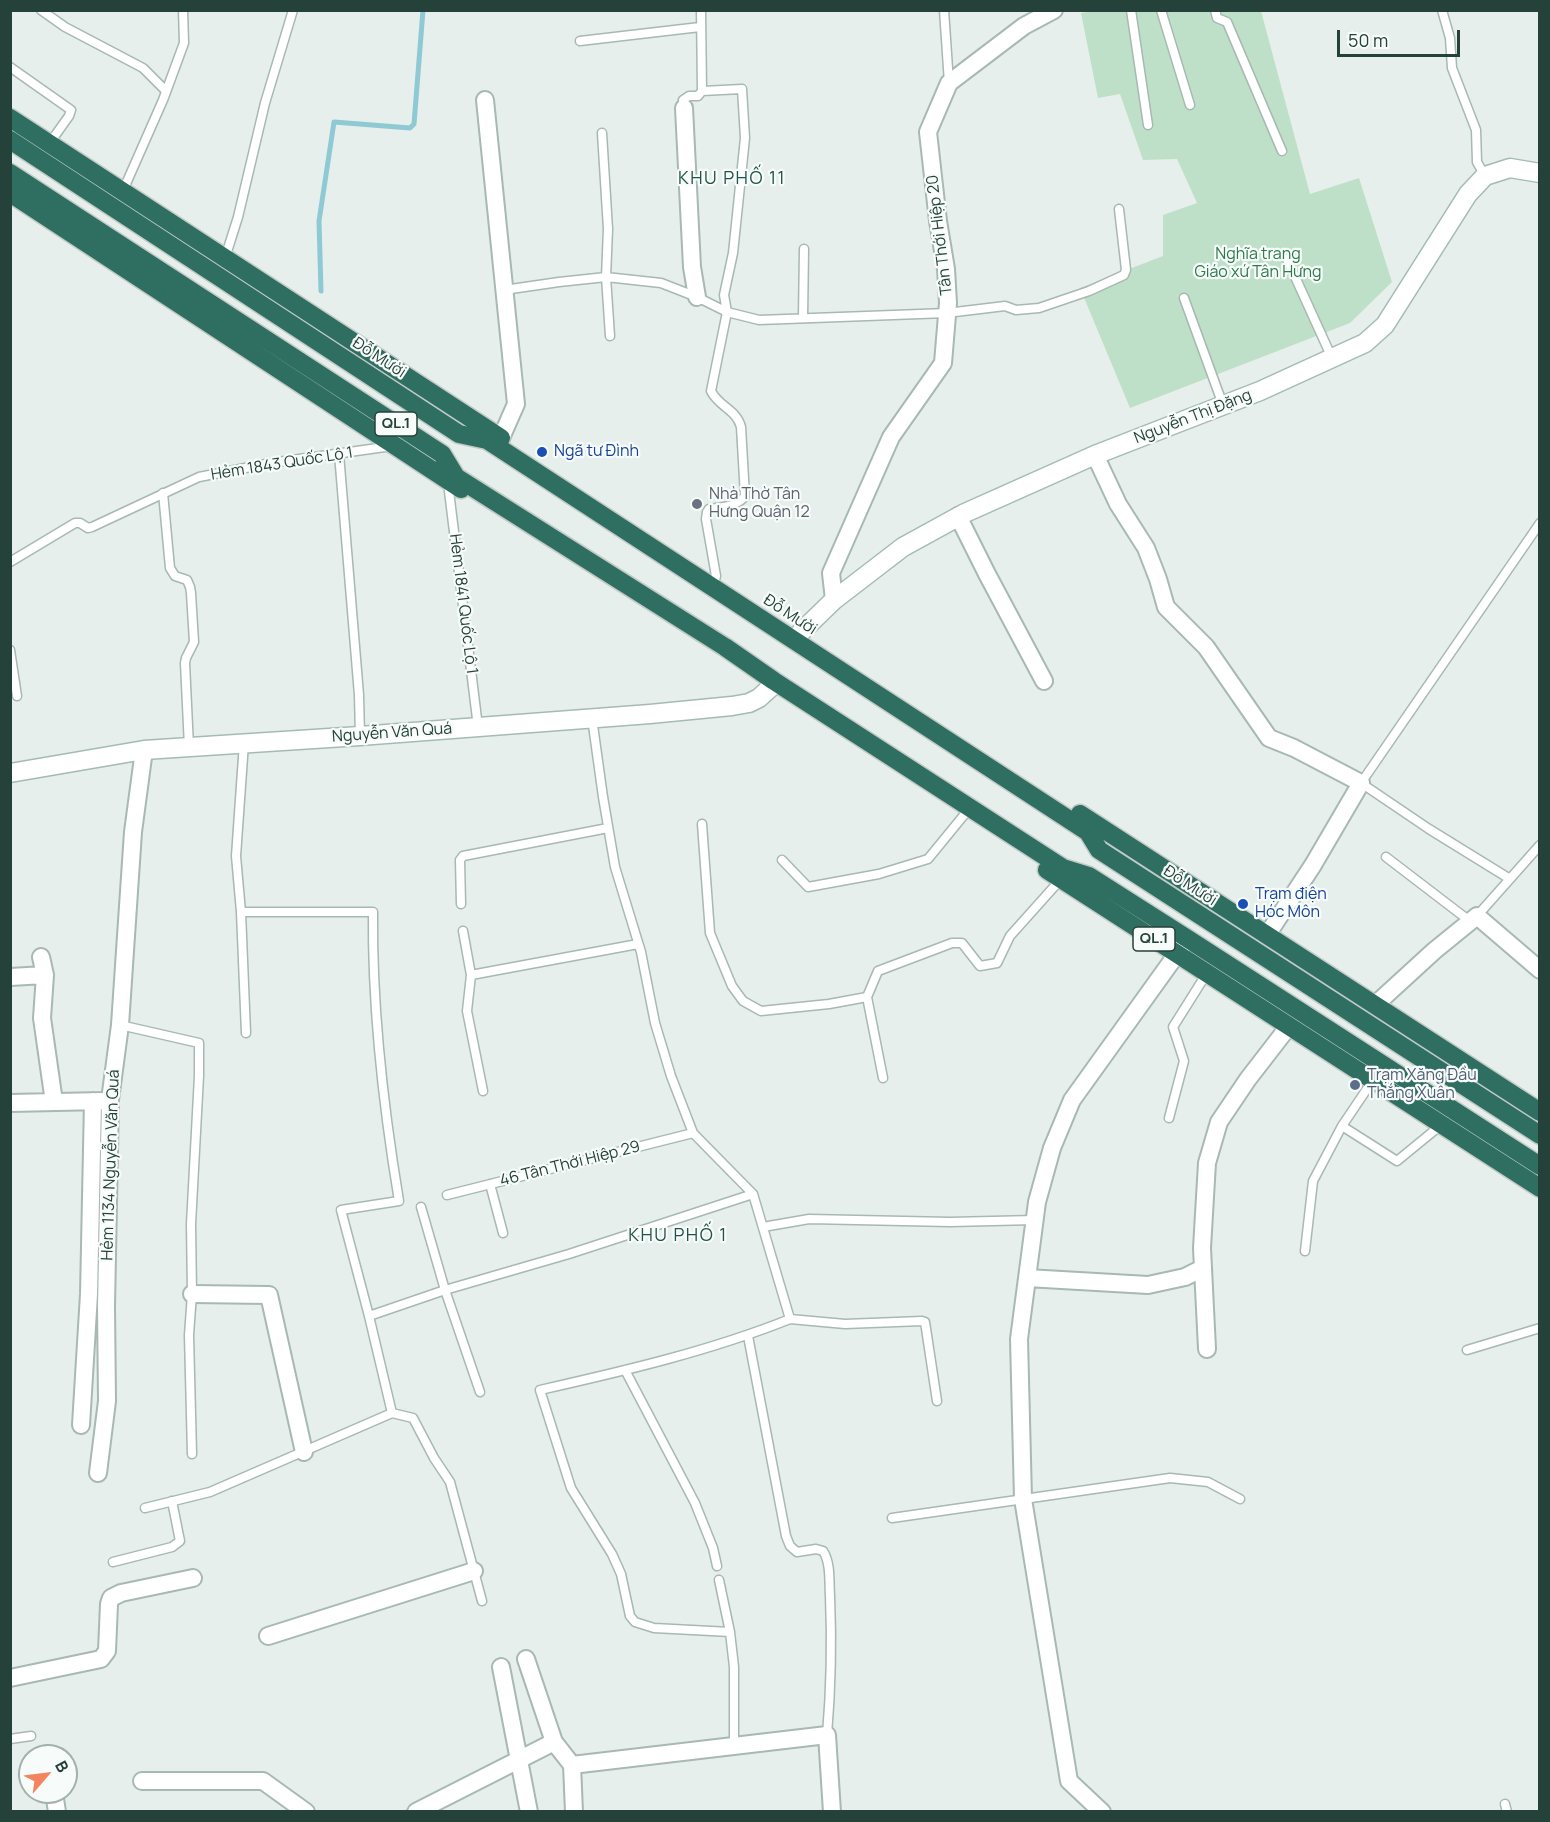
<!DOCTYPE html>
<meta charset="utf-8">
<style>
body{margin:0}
#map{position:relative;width:1550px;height:1822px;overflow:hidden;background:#e6efeb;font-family:Manrope,sans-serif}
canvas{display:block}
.frame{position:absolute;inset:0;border:12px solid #24423a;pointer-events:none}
.north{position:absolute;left:18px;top:1744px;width:60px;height:60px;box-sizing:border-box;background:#f7fbf9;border:2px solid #a3b1ad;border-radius:50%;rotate:62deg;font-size:16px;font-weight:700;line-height:24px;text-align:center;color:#24423a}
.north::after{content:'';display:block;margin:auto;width:21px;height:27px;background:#f4845f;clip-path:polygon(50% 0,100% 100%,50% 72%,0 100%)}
.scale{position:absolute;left:1337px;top:30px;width:123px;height:27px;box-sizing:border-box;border:3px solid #24423a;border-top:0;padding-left:8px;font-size:18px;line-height:21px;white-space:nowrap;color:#24423a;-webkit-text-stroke:4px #f7fbf9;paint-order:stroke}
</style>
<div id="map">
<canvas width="1550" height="1822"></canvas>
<div class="frame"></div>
<div class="north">B</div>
<div class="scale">50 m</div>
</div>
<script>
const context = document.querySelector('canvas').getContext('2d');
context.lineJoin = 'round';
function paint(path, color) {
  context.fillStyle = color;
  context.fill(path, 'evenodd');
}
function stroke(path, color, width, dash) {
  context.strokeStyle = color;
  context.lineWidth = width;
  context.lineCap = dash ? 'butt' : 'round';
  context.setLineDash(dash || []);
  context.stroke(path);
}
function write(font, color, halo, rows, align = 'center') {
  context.font = font + ' Manrope,sans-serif';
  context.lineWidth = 4.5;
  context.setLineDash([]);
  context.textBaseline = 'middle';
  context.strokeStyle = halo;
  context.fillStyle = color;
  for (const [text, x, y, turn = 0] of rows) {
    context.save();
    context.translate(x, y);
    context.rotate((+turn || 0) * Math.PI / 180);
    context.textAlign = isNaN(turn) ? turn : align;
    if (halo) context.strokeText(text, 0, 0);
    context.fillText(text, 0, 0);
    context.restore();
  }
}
const green = new Path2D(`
 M1099 10 1261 11 1310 194 1359 178 1392 282 1350 323 1130 408 1080 288 1163 256V215L1197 203 1177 159 1143 160 1120 94 1098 98 1081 13Z`);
const stream = new Path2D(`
 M321 291 319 221 334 122 410 128 414 124 423 10`);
const lane = new Path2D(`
 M41 10 65 27 143 68 166 91
 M944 10 949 83
 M1131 10 1148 125
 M1161 10 1190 105
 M1215 10 1217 18 1227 22 1282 151
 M1442 10 1450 38 1452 68 1476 130 1477 162 1485 176
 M580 41 700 27
 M10 67 71 110 69 116 49 144
 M702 91 742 89 745 138 733 253 724 295 727 312 711 391C719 407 736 409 741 427L745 496C737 507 722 507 709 509L707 512 706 519 716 576 713 588
 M684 108 683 100 689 96H698L702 91 701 10
 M602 133 608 229 606 277 610 336
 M122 193 163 100 184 43 183 10
 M225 258 238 217 265 103 293 10
 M1287 259 1332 358
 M504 290 559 282 606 277 661 283 697 297 727 312 759 320 947 313 1005 306 1016 310 1039 308 1089 291 1124 275 1126 270 1119 209
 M1184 298 1223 405
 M803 318 804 249
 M339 454 359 695 360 736
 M448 483 478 727
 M163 493 170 568 175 576 187 580 190 587 191 593 194 642 186 658 185 663 189 747
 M10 562 75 523H80L88 528 92 527 199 477 271 463 392 446
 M10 650 17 696
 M592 718 603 797 615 867 641 952 655 1023 671 1076 693 1133 753 1194
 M244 743 236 856 241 912 246 1033
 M702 824 710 933 732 986 743 1001 761 1011 829 1004 867 997 878 971 952 943H962L980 966 997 963 1010 936 1061 879
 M1386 857 1471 922
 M782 860 808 887 879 874 928 859 964 815
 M1510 879 1429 829 1361 783 1540 523
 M461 904 460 860 463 856 608 828
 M1477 916 1540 845
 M463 931 471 975 467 1011 483 1091
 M471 975 638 944
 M867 997 883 1078
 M120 1025 199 1043V1076L191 1224 192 1294 189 1335 192 1454
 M1373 1080 1342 1126 1397 1161 1441 1125
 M1169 1118 1184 1061 1173 1027 1207 973
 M490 1184 503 1233
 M447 1195 693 1133
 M421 1207 445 1290 480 1392
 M763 1227 809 1219 950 1222 1035 1220
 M1305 1251 1313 1181 1342 1126
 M369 1316 445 1290 569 1254 753 1194 790 1319C710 1351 624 1371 540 1390L571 1488 612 1554 621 1574 630 1616 635 1622 654 1628 730 1632
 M790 1319 845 1324 922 1321 925 1322 937 1401
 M748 1336 786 1536 790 1546 797 1552 816 1549 823 1551C831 1563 829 1582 830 1596 832 1643 831 1688 827 1735
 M1467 1350 1540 1328
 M625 1370 695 1503 713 1548 717 1566
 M392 1413 413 1418 434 1458 450 1482 482 1601
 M145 1508 210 1492 392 1413 369 1316 341 1210 399 1201C383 1105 372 1008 373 912H241
 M892 1518 1170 1478 1208 1482 1240 1499
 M113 1562 172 1547 180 1541 172 1501
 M719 1580 730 1632 734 1667V1746
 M10 1739 31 1736
 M1505 1804 1507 1812`);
const street = new Path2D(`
 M485 100 516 404 501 438
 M684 108 692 267 697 297
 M1095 455 1118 504 1146 548 1158 579 1166 607 1206 647 1269 738 1294 748 1361 783 1313 865 1267 935
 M958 516 987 574 1044 681
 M834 600 831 573 891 437 943 363 948 303 946 269 938 221 928 132 949 83 1024 26 1054 10
 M41 957 45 975 42 1018 54 1102
 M10 977 45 975
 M1375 1005 1434 951 1477 916 1540 970
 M10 1103 103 1101
 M1027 1278 1148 1285 1185 1277 1203 1268
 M192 1294 269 1295 304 1452
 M1207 1349 1202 1248 1207 1163 1219 1122 1248 1079 1289 1026
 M81 1425 89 1294 93 1101
 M98 1473 107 1401 106 1306 110 1100 120 1025 133 832 144 750
 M268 1636 474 1571
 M526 1659 554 1742 572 1765 574 1812
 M501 1667 529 1812
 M10 1678 101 1659 107 1651 109 1604 111 1598 121 1593 193 1578
 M572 1765 827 1735 832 1812
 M142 1781H263L306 1812
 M54 1792 57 1812
 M416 1812 554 1742
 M1102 1812 1069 1781 1023 1499 1019 1339 1037 1202 1052 1148 1072 1100 1184 944`);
const secondary = new Path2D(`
 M801 632 834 600 903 547 965 513 1095 455 1260 391 1365 343 1385 325 1468 194 1485 176 1510 168 1540 173
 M10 773 144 750 360 736 650 714 732 706 749 703 759 698 770 688`);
const highway = new Path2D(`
 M10 118 501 438
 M10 140 459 434 487 440 1088 832 1099 850 1540 1135
 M10 173 442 454 456 477 725 647 774 681 1063 868 1089 876 1188 939 1540 1166
 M10 193 461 489
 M1080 814 1540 1112
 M1047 870 1540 1188`);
const markers = [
 [542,452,6,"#1a4fb4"],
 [697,504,6,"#6b7280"],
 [1243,904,6,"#1a4fb4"],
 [1355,1085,6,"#5c6f8a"]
];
const shields = [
 [396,424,42],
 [1154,939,42]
];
const shieldNames = [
 ["QL.1",396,424],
 ["QL.1",1154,939]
];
const streetNames = [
 ["Tân Thới Hiệp 20",940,235,-97],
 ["Đỗ Mười",379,358,33],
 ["Nguyễn Thị Đặng",1193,417,-21],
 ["Hẻm 1843 Quốc Lộ 1",282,464,-9],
 ["Hẻm 1841 Quốc Lộ 1",463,604,83],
 ["Đỗ Mười",790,615,33],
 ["Nguyễn Văn Quá",392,733,-4],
 ["Đỗ Mười",1190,886,33],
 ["46 Tân Thới Hiệp 29",570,1164,-14],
 ["Hẻm 1134 Nguyễn Văn Quá",111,1165,-88]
];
const parkNames = [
 ["Nghĩa trang",1258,255],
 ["Giáo xứ Tân Hưng",1258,273]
];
const transitNames = [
 ["Ngã tư Đình",554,452],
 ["Trạm điện",1255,895],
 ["Hóc Môn",1255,913]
];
const worshipNames = [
 ["Nhà Thờ Tân",709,495],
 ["Hưng Quận 12",709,513]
];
const serviceNames = [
 ["Trạm Xăng Đầu",1367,1076],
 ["Thắng Xuân",1367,1094]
];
const neighbourhoodNames = [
 ["KHU PHỐ 11",732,179],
 ["KHU PHỐ 1",678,1236]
];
paint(green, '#bfe0c8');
stroke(stream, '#8ec9d4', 5);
stroke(lane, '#a8b8b2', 11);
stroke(street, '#a8b8b2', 20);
stroke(secondary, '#a4bbb3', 21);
stroke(highway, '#c2cac8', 21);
stroke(lane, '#fff', 8);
stroke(street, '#fff', 16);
stroke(secondary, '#fff', 18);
stroke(highway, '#2f6f62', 18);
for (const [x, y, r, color] of markers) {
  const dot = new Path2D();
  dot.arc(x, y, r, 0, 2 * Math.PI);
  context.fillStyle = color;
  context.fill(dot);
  stroke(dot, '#f7fbf9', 2);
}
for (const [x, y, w] of shields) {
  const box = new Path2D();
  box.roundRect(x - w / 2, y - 12, w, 24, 4.5);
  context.fillStyle = '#f7fbf9';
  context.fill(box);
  stroke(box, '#24423a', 1.5);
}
write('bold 15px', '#24423a', null, shieldNames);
write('16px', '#24423a', '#f7fbf9', streetNames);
write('16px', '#2d7a4b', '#f7fbf9', parkNames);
write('16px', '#164399', '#f7fbf9', transitNames, 'left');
write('16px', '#5b616d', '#f7fbf9', worshipNames, 'left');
write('16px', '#4e5e75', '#f7fbf9', serviceNames, 'left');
context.letterSpacing = '1.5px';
write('18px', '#1f5548', '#f7fbf9', neighbourhoodNames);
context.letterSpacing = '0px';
</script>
